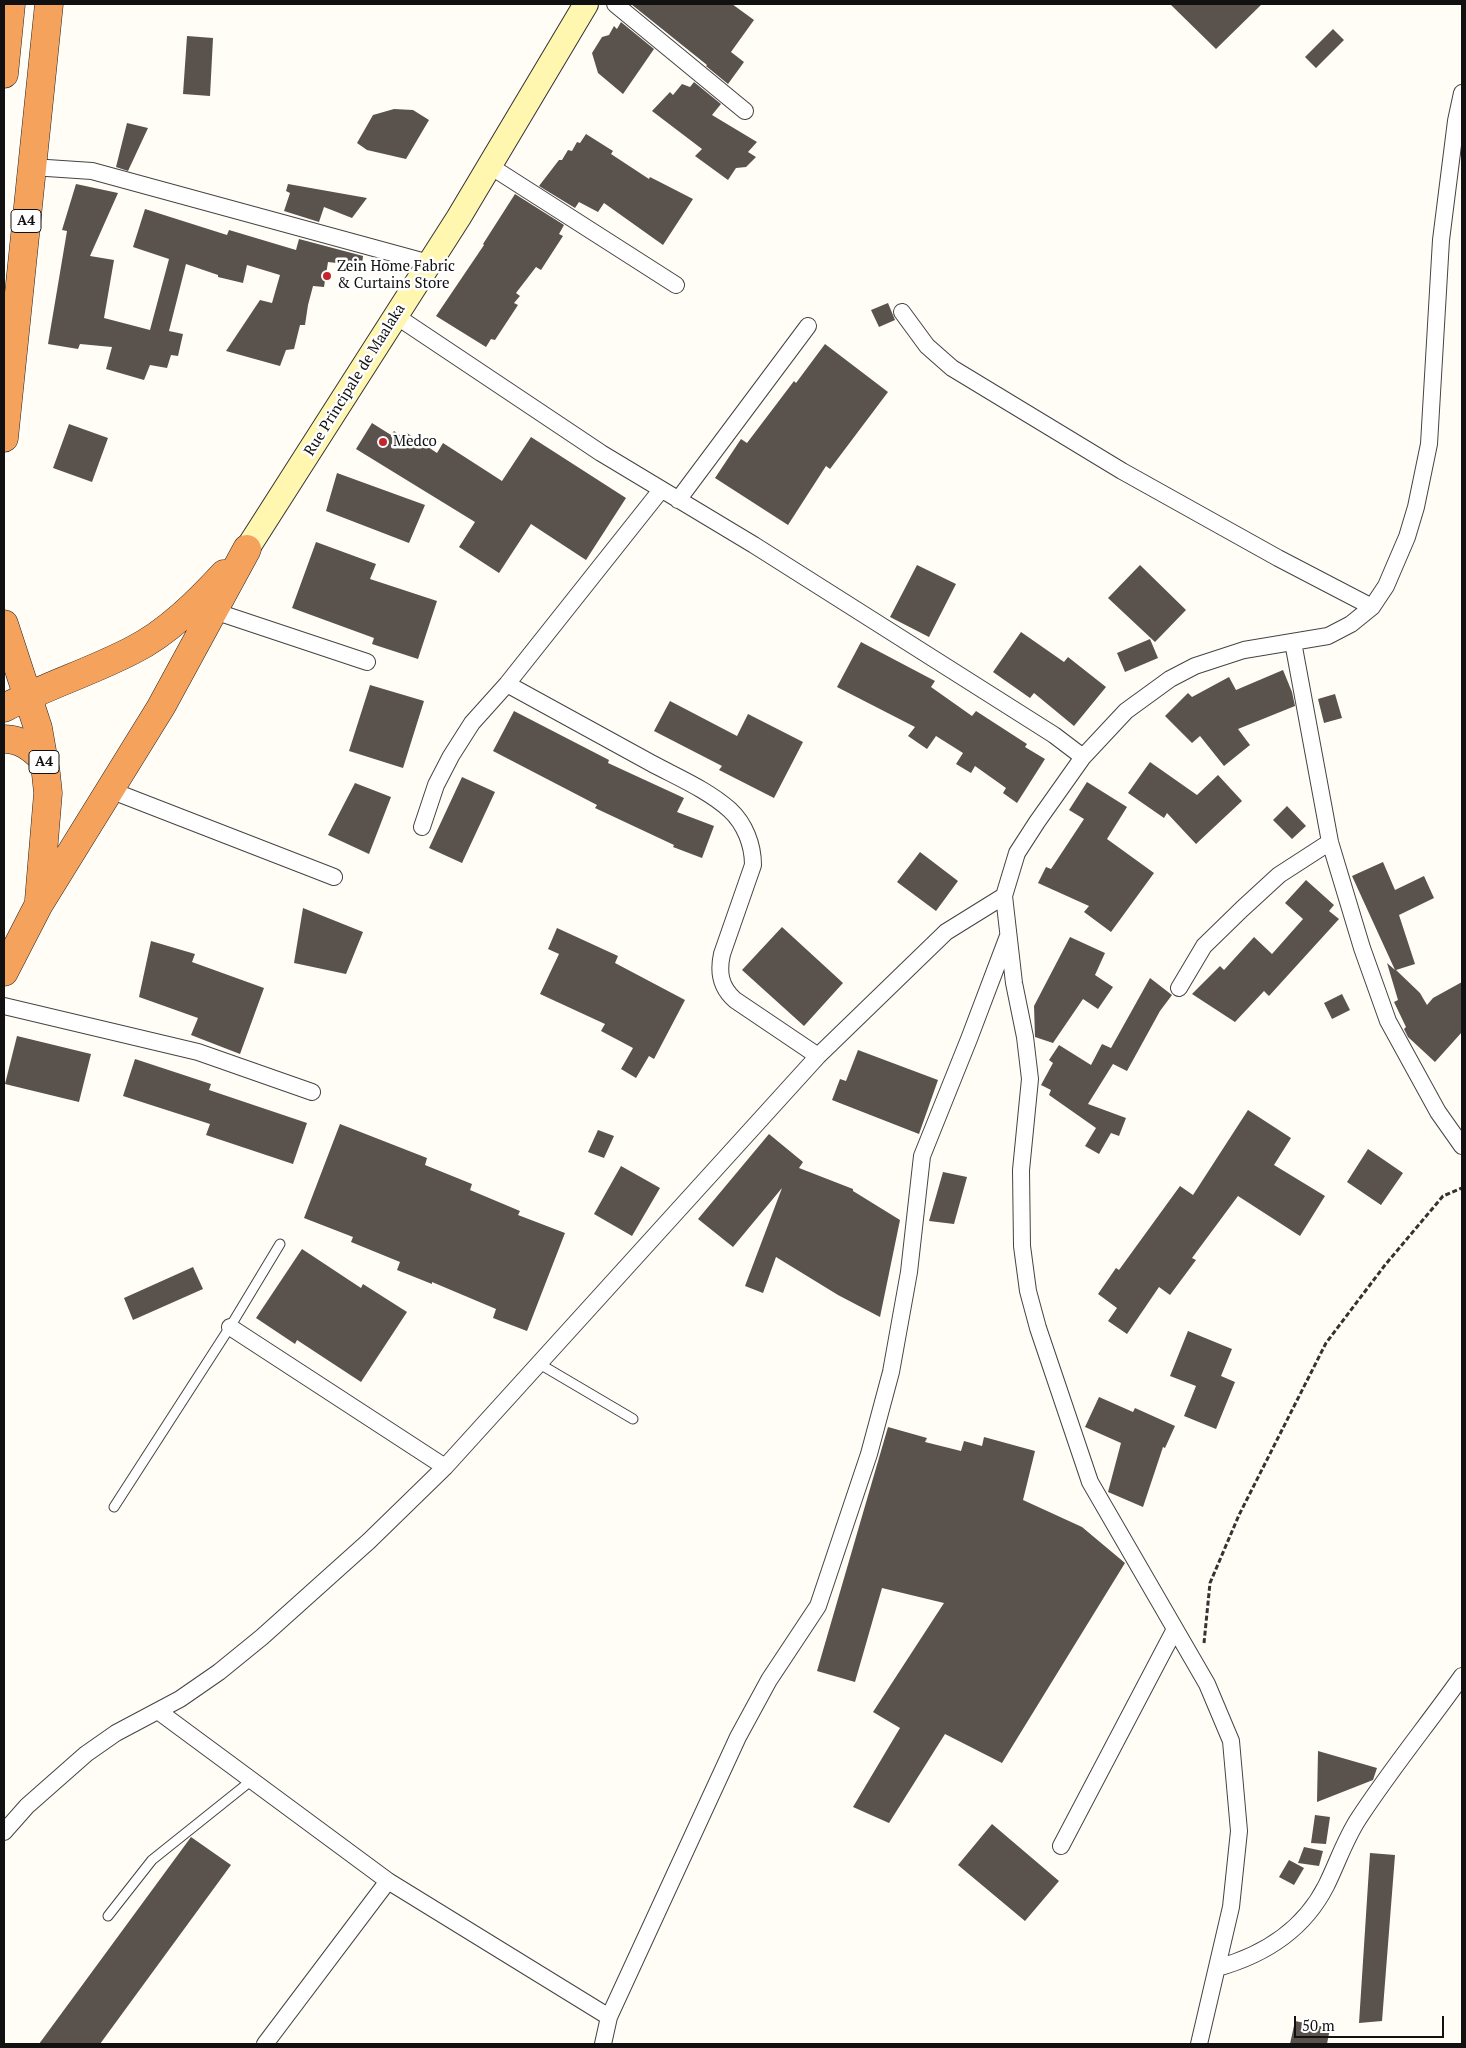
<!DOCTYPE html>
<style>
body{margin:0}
#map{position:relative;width:1466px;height:2048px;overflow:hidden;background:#fffdf5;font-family:"PT Serif",serif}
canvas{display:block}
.frame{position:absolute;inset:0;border:5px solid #111;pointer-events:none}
.scale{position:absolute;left:1294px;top:2016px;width:150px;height:22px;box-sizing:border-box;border:2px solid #111;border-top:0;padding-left:6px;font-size:15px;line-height:18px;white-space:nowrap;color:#111;-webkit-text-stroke:4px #fff;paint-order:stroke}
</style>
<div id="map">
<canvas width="1466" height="2048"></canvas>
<div class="frame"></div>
<div class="scale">50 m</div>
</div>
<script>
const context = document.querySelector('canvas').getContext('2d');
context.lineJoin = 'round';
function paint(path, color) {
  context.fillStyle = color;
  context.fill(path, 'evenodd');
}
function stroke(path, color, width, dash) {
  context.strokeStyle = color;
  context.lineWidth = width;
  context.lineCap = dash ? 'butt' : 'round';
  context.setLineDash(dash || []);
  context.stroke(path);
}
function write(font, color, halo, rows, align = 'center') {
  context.font = font + ' "PT Serif",serif';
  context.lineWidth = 5;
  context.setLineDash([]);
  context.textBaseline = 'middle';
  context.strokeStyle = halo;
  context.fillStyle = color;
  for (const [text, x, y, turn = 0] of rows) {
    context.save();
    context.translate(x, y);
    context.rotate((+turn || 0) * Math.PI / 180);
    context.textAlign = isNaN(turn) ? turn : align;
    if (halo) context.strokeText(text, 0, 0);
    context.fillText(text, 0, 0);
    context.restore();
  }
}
const building = new Path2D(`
 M631 4H732L754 20 731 52 744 62 728 84 706 66 707 65Z
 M1170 4H1262L1216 49Z
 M621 22 654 49 623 94 598 73 592 53 602 37 609 35 614 26 617 29Z
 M1333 29 1344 40 1316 68 1305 57Z
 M187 36 213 38 210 96 183 94Z
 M694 82 721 104 712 115 757 142 748 152 756 157 746 167 736 168 728 180 695 156 702 149 652 111 670 92 673 95 682 84 690 87Z
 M394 109 413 110 429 120 406 159 367 150 357 143 373 115Z
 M127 123 148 128 128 171 116 167Z
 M586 134 613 151 611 154 649 179 650 177 693 199 663 245 604 203 598 212 579 202 575 208 539 186 559 160H562L568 150 572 151 577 142 580 143Z
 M76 184 118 193 90 256 114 260 104 318 150 330 169 259 133 247 145 209 227 235 229 230 296 250 299 239 363 256 362 266 328 262 324 287 313 286 308 305 305 325H300L294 349 286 350 280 366 226 351 260 300 272 303 280 275 247 265 243 283 218 277V275L186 264 169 331 183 334 178 356 171 355 167 368 150 365 144 380 106 369 112 347 80 344 78 349 48 344 67 231 62 230Z
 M288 184 367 198 352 218 324 207 319 222 284 211 290 193 286 191Z
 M515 194 564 225 559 234 563 236 541 270 536 267 516 293 520 296 514 303 518 305 495 340 491 339 486 347 436 316 484 245 483 244Z
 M888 303 895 320 879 327 871 310Z
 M825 344 888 392 830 469 826 466 788 525 715 478 741 439 747 443 794 381 796 383Z
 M372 423 391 435 394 431 404 438 407 433 437 453 443 443 502 481 531 437 626 498 586 560 531 524 499 573 459 547 475 522 356 449Z
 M69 424 108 438 92 482 53 468Z
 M337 473 425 505 409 543 326 511Z
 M316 542 376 564 370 579 437 601 418 659 372 644 374 638 292 608Z
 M917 565 956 584 929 637 890 617Z
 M1140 565 1186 610 1155 642 1108 598Z
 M1021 632 1064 662 1068 657 1106 687 1074 726 1034 693 1030 698 993 672Z
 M1150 639 1158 658 1125 672 1117 653Z
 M861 642 935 681 931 687 972 716 976 711 1027 744 1025 747 1045 759 1017 803 1003 793 1006 788 975 766 971 773 956 764 963 753 936 736 927 749 908 736 915 727 837 687Z
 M1283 670 1292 692 1295 706 1238 729 1250 745 1224 766 1200 736 1192 743 1165 716 1188 693 1192 697 1229 677 1236 690Z
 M370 685 424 701 403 768 349 751Z
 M1335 694 1342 718 1324 723 1318 699Z
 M670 701 737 736 748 714 803 742 774 798 719 770 722 766 654 731Z
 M514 711 609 760 608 763 684 798 677 812 714 826 702 858 673 847 674 845 595 808 597 805 493 751Z
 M1150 762 1197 795 1218 775 1242 801 1196 844 1167 813 1164 818 1128 793Z
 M462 777 495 792 462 863 429 848Z
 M1087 782 1127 807 1107 839 1154 873 1111 932 1084 912 1089 906 1038 883 1046 867 1051 869 1084 819 1069 810Z
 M355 783 391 797 369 854 328 835Z
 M1287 806 1306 826 1292 839 1273 820Z
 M920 852 958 881 936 911 897 882Z
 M1383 862 1395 890 1424 876 1434 898 1399 915 1415 964 1396 970 1420 993 1427 1005 1433 998 1462 982V1032L1435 1062 1408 1037 1404 1029 1406 1027 1394 1002 1398 1000 1387 963 1395 970 1352 876Z
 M1306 880 1334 905 1329 911 1339 919 1269 996 1264 991 1235 1022 1192 994 1220 966 1224 970 1254 937 1272 954 1303 919 1285 903Z
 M303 908 363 932 346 974 294 963Z
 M782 927 843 983 804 1026 742 970Z
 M557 928 618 956 615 963 685 1000 654 1059 649 1056 636 1078 621 1069 633 1048 601 1031 605 1024 540 994 559 954 548 949Z
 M1070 937 1105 953 1095 975 1113 987 1098 1009 1083 999 1053 1043 1035 1037 1034 1006Z
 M151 941 195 954 192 962 264 988 240 1054 191 1035 198 1018 139 997Z
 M1150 978 1172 995 1160 1011 1127 1071 1113 1064 1088 1104 1126 1118 1119 1136 1111 1133 1099 1154 1085 1146 1096 1128 1049 1095 1051 1090 1041 1085 1053 1063 1049 1060 1059 1045 1091 1065 1102 1044 1111 1048Z
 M1342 994 1350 1010 1332 1019 1324 1003Z
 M17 1036 91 1054 79 1102 5 1084Z
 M858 1050 938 1080 919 1134 832 1100 840 1079 846 1081Z
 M135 1059 211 1084 209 1090 307 1123 293 1164 206 1135 210 1124 123 1096Z
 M1248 1110 1291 1138 1274 1165 1325 1196 1300 1236 1238 1196 1192 1258 1196 1260 1170 1295 1159 1287 1127 1334 1108 1321 1117 1308 1098 1294 1116 1268 1119 1270 1180 1186 1193 1195Z
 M340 1124 427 1158 425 1165 472 1184 470 1190 520 1211 518 1215 565 1233 527 1331 493 1318 496 1309 432 1282V1284L397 1270 400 1262 351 1242 353 1237 304 1218Z
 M598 1130 614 1136 604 1158 588 1152Z
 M769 1134 803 1162 799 1168 853 1189V1191L900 1220 880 1317 838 1295 776 1257 763 1293 745 1286 782 1188 733 1247 698 1219Z
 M1368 1149 1403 1173 1381 1205 1347 1182Z
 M621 1166 660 1188 632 1236 594 1214Z
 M943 1172 967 1177 954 1224 929 1221Z
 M302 1249 361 1288 363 1284 407 1312 361 1382 297 1340 295 1344 256 1318Z
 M193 1267 203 1289 133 1320 124 1298Z
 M1188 1331 1232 1349 1221 1376 1235 1382 1216 1429 1184 1416 1196 1386 1170 1376Z
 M1099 1397 1133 1412 1135 1408 1175 1426 1165 1448 1163 1447 1143 1507 1108 1492 1121 1443 1085 1427Z
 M888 1427 927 1438 925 1442 961 1451 964 1441 982 1446 984 1437 1035 1451 1023 1500 1082 1527 1125 1563 1002 1763 945 1734 889 1823 853 1807 900 1728 873 1712 944 1603 882 1588 855 1682 817 1671Z
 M1318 1751 1377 1768 1373 1780 1317 1802Z
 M1315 1815 1330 1817 1326 1844 1311 1843Z
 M992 1824 1059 1881 1025 1921 958 1865Z
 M191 1837 231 1865 100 2044H39Z
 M1304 1847 1323 1851 1319 1866 1298 1863Z
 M1370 1853 1395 1855 1382 2021 1359 2023Z
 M1289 1860 1304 1868 1294 1885 1279 1877Z
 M1295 2021 1330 2028 1327 2044H1290Z`);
const path = new Path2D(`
 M1204 1643 1210 1583 1239 1515 1326 1343 1385 1265 1443 1196 1462 1188`);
const lane = new Path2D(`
 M538 1363 633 1419
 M114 1507 230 1327 280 1244
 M108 1916 152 1860 252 1780`);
const street = new Path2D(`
 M615 4 745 111
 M490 166 676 285
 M32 167 92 171 429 263
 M902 312 927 346 952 368 1122 471 1278 558 1372 607
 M396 316 601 453 754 545 1054 735 1083 757
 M678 500 808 326
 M214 611 367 662
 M1293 642 1330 842 1362 948 1388 1021 1438 1112 1462 1146
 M507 684C555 710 603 737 651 763 677 777 708 790 730 810 745 824 753 845 753 865L722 954C718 972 720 987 735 1000L818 1056
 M110 790 334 877
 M422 827 436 785 451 756 472 723 507 684 661 490
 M1004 896 1014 983 1025 1037 1030 1079 1021 1170 1022 1246 1028 1291 1038 1328 1090 1482 1207 1684 1231 1741 1239 1831 1231 1907 1199 2044
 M1179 988 1204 946 1242 909 1279 875 1330 842
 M4 1006 198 1052 312 1092
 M230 1327 445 1467
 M158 1711 388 1881 609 2017
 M4 1832 27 1806 86 1754 116 1733 180 1699 219 1672 262 1637 369 1541 445 1467 818 1056 946 932 1004 896 1017 853 1037 822 1083 757 1126 711 1170 679 1195 666 1244 650 1328 636 1351 624 1372 607 1386 586 1407 537 1416 507 1429 444 1441 240 1456 121 1462 93
 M1061 1846 1175 1629
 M1217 1968C1264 1955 1303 1931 1326 1886 1337 1864 1345 1839 1359 1818 1391 1769 1428 1724 1462 1676
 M265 2044 388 1881
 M603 2044 609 2017 738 1737 769 1680 818 1606 869 1454 891 1372 909 1272 922 1156 969 1039 1008 936`);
const secondary = new Path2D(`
 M247 549 459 217 586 4`);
const highway = new Path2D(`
 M4 74 11 4
 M4 438 49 4
 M4 624 38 728 46 774 48 793 39 900
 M4 708C45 686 91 672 133 650 167 633 198 602 224 574
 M4 739C21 739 32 748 44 760
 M4 972 38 906 161 707 247 549`);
const markers = [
 [327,276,5,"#c4262e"],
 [383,442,5,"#c4262e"]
];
const shields = [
 [26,221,30],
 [44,762,30]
];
const shieldNames = [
 ["A4",26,221],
 ["A4",44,762]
];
const poiNames = [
 ["Zein Home Fabric",337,267],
 ["& Curtains Store",337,284],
 ["Medco",393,442]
];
const streetNames = [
 ["Rue Principale de Maalaka",355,380,-58]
];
paint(building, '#5a524d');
stroke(lane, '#444', 11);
stroke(street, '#444', 18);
stroke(secondary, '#333', 26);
stroke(highway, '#222', 29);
stroke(path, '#333', 3, [5, 2.5]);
stroke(lane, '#fff', 9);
stroke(street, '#fff', 16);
stroke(secondary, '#fff6b0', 24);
stroke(highway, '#f5a25d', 28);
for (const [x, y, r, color] of markers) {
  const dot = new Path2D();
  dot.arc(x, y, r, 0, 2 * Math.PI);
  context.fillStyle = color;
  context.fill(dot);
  stroke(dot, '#fff', 2);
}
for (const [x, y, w] of shields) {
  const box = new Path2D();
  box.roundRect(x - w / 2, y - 11.5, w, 23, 4);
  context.fillStyle = '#fff';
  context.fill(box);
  stroke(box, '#111', 1);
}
write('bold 14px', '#111', null, shieldNames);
write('15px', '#111', '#fff', poiNames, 'left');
write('15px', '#111', '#fff', streetNames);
</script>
